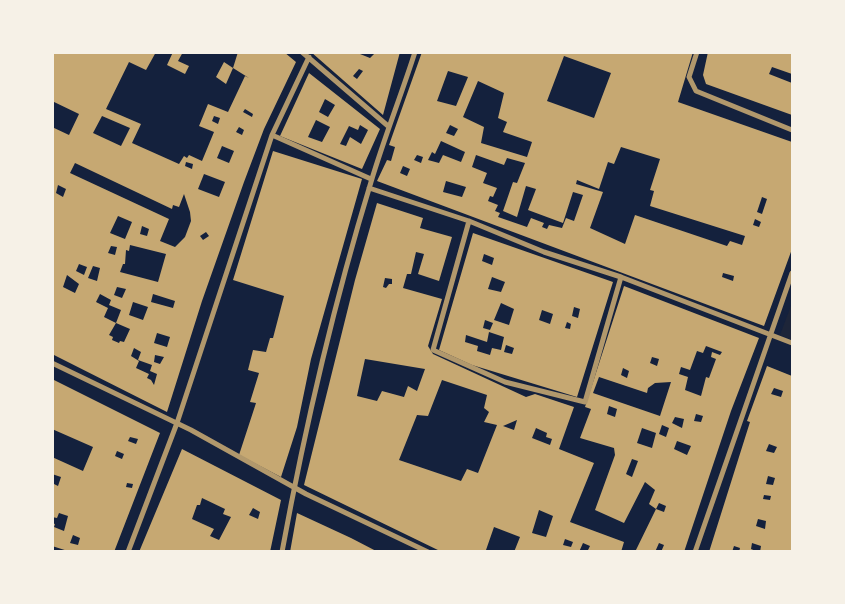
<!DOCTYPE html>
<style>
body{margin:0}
#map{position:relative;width:845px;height:604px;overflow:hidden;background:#14213d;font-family:Barlow,sans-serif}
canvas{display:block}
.frame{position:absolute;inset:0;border:54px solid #f6f1e7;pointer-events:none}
</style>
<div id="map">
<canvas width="845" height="604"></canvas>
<div class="frame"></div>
</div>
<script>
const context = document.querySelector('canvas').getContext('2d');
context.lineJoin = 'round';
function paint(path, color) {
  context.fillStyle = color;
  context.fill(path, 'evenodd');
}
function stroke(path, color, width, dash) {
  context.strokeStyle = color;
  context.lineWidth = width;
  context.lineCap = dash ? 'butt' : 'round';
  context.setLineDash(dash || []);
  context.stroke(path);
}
const green = new Path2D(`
 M792 303V340L780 335Z`);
const building = new Path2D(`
 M52 52H156L146 70 129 62 106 109 141 124 132 143 179 164 184 156 187 158 189 155 202 161 214 132 199 126 208 104 228 112 245 76 249 78 233 68 238 52H284L296 62 264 129 244 182 202 301 167 412 52 354V127L69 135 79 114 52 101ZM245 109 253 114 252 117 243 112ZM102 116 130 128 121 146 93 133ZM214 116 220 118 218 124 212 121ZM239 127 244 130 242 135 236 132ZM222 146 234 151 229 163 217 158ZM186 162 193 164 192 169 185 166ZM75 163 172 209 173 205 179 207 184 194 190 212 191 221 185 237 175 247 160 241 169 219 70 173ZM204 174 225 182 219 197 198 189ZM58 185 66 189 63 197 56 193ZM118 216 132 222 125 239 110 233ZM142 226 149 229 147 236 140 234ZM206 232 209 236 203 240 200 236ZM130 245 166 254 158 282 120 272 123 264H125L126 250 129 251ZM111 246 117 247 115 255 108 253ZM79 264 87 267 84 275 76 271ZM93 266 100 268 97 281 88 278ZM67 275 79 284 75 293 63 287ZM117 287 126 289 122 298 114 295ZM100 294 111 300 109 305 121 310 116 323 130 329 124 342 120 341 119 343 112 340 113 337 109 335 116 323 104 317 108 308 96 302ZM153 294 175 301 173 308 151 302ZM133 302 148 307 143 320 129 315ZM157 333 170 337 167 347 154 343ZM134 348 141 352 138 360 152 365 150 371 157 374 154 385 151 380 147 378 149 374 136 368 139 361 131 356ZM155 355 164 357 160 364 154 362Z
 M173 52H183L178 61 189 66 185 74 167 65Z
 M311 52H355L370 58 376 52H400L383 115ZM359 69 363 71 357 79 353 76Z
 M422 52H693L678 102 792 142V249L764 326 377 181 387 160 391 161 395 147 389 145ZM564 56 611 73 594 118 547 101ZM448 71 468 77 456 106 437 101ZM478 81 504 93 498 118 507 122 503 132 532 142 527 157 481 143 484 127 463 117ZM450 125 458 129 454 136 446 133ZM441 141 465 152 461 162 443 155 439 163 428 160 432 152 435 154ZM621 147 660 159 650 190 654 191 650 206 745 236 742 245 730 241 727 246 635 215 625 244 590 228 603 192 576 184 577 180 599 189 608 162 614 164ZM417 155 423 157 421 163 414 160ZM476 155 504 165 507 158 525 163 517 183 513 182 503 211 517 217 526 186 536 189 528 210 563 223 573 192 583 195 574 221 566 218 562 228 549 225 547 229 542 227 544 223 531 218 527 227 498 217 500 213 495 211 498 205 488 201 490 196 493 197 497 188 483 183 487 173 472 167ZM403 166 410 169 407 176 400 173ZM446 181 466 187 462 197 443 192ZM762 197 767 199 762 214 757 212ZM755 219 761 222 759 227 753 225ZM723 273 734 276 733 281 722 277Z
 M708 52H792V74L772 67 769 74 792 83V115L706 84 703 75Z
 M224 62 233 68 226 84 216 77Z
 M309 73 380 129 362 169 280 136ZM325 99 335 105 328 117 319 112ZM316 120 330 127 322 142 308 137ZM360 125 368 130 361 144 350 137 346 146 340 144 349 126 358 130Z
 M273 151 362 179 311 359 297 427 281 477 239 455 256 403 250 402 259 373 248 370 253 350 266 352 270 338H273L284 296 233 280Z
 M377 203 423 218 420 228 452 237 439 281 418 274 424 254 416 252 411 274H407L403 288 442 299 428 346 433 354 526 397 535 394 574 407 559 449 594 463 570 522 624 542 621 552H587L590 546 583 543 579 552H514L520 537 494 527 486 550 490 552H442L304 485 355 280ZM385 278 392 279V284H389L386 288 383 287ZM365 359 425 369 417 391 408 386 404 397 382 391 377 401 357 396ZM442 380 487 395 484 408 489 412 484 422 497 425 478 473 467 469 461 481 399 460 417 415 428 416ZM517 420 514 430 503 426ZM536 428 547 433 546 437 552 439 550 445 532 438ZM539 510 553 516 546 537 532 533ZM565 539 573 542 571 547 563 545Z
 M473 233 613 282 577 397 472 365 439 350ZM484 254 494 258 492 265 482 261ZM492 277 505 282 501 292 488 289ZM501 303 514 309 509 325 494 320ZM574 307 580 309 578 318 572 316ZM542 310 553 314 550 324 539 320ZM485 320 493 323 490 330 483 328ZM567 322 571 324 570 329 565 328ZM489 332 504 337 501 350 492 348 490 355 477 351 478 346 465 342 466 335 487 342ZM506 345 514 348 512 354 504 352Z
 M624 286 759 338 731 411 684 552H661L664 545 659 543 655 552H635L656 509 664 512 666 506 659 503 656 509 649 504 655 490 645 482 624 523 595 510 615 455 614 448 580 438 591 409 585 407ZM706 346 722 352 720 355 712 352 711 357 716 359 709 378 706 377 701 396 685 390 688 377 679 374 681 367 690 370 697 351 703 353ZM652 357 659 359 657 366 650 363ZM623 368 629 371 627 378 621 375ZM599 377 647 393 648 388 655 383 671 382 660 416 593 393ZM609 406 617 409 615 417 607 414ZM696 414 703 416 701 422 694 421ZM675 417 684 419 682 428 672 423ZM662 425 669 428 666 437 659 434ZM642 428 656 433 652 448 637 443ZM677 441 691 446 687 455 674 449ZM632 459 638 461 632 477 626 474Z
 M767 366 792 376V552H760L761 546 752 543 751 549 758 552H739L740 548 734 546 732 552H709L750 422 747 421ZM774 388 783 391 781 397 771 394ZM769 444 777 447 774 453 766 451ZM768 476 775 478 773 485 766 484ZM764 495 771 496 770 500 763 499ZM758 519 766 521 765 529 756 526Z
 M52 379 160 433 114 552H71L52 546V523L55 524 54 527 64 531 68 516 59 513 57 518 52 517V483L58 486 61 477 52 474V457L83 471 93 447 52 429ZM130 437 138 439 136 444 128 441ZM117 451 124 454 122 459 115 456ZM127 483 133 484 132 488 126 487ZM73 535 80 538 78 545 70 543Z
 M182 449 281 500 270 552H139ZM202 498 225 509 223 514 231 517 219 540 210 536 214 529 192 519 197 505H200ZM253 508 260 512 258 519 249 515Z
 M297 513 351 538 378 552H290Z`);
const minor = new Path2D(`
 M302 52 388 126
 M697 52 689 77 696 91 792 130
 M272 135 371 179
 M369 188 469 221 544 252 621 277 792 343
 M469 221 433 350 505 382 585 402 621 277
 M52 363 191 430 306 494 428 552
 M128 552 177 423 272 135 309 57
 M282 552C305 427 334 303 371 182 384 138 401 96 415 52
 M695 552 792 273`);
paint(green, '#1d2539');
paint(building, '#c6a872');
stroke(minor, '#b1986c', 5);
</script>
